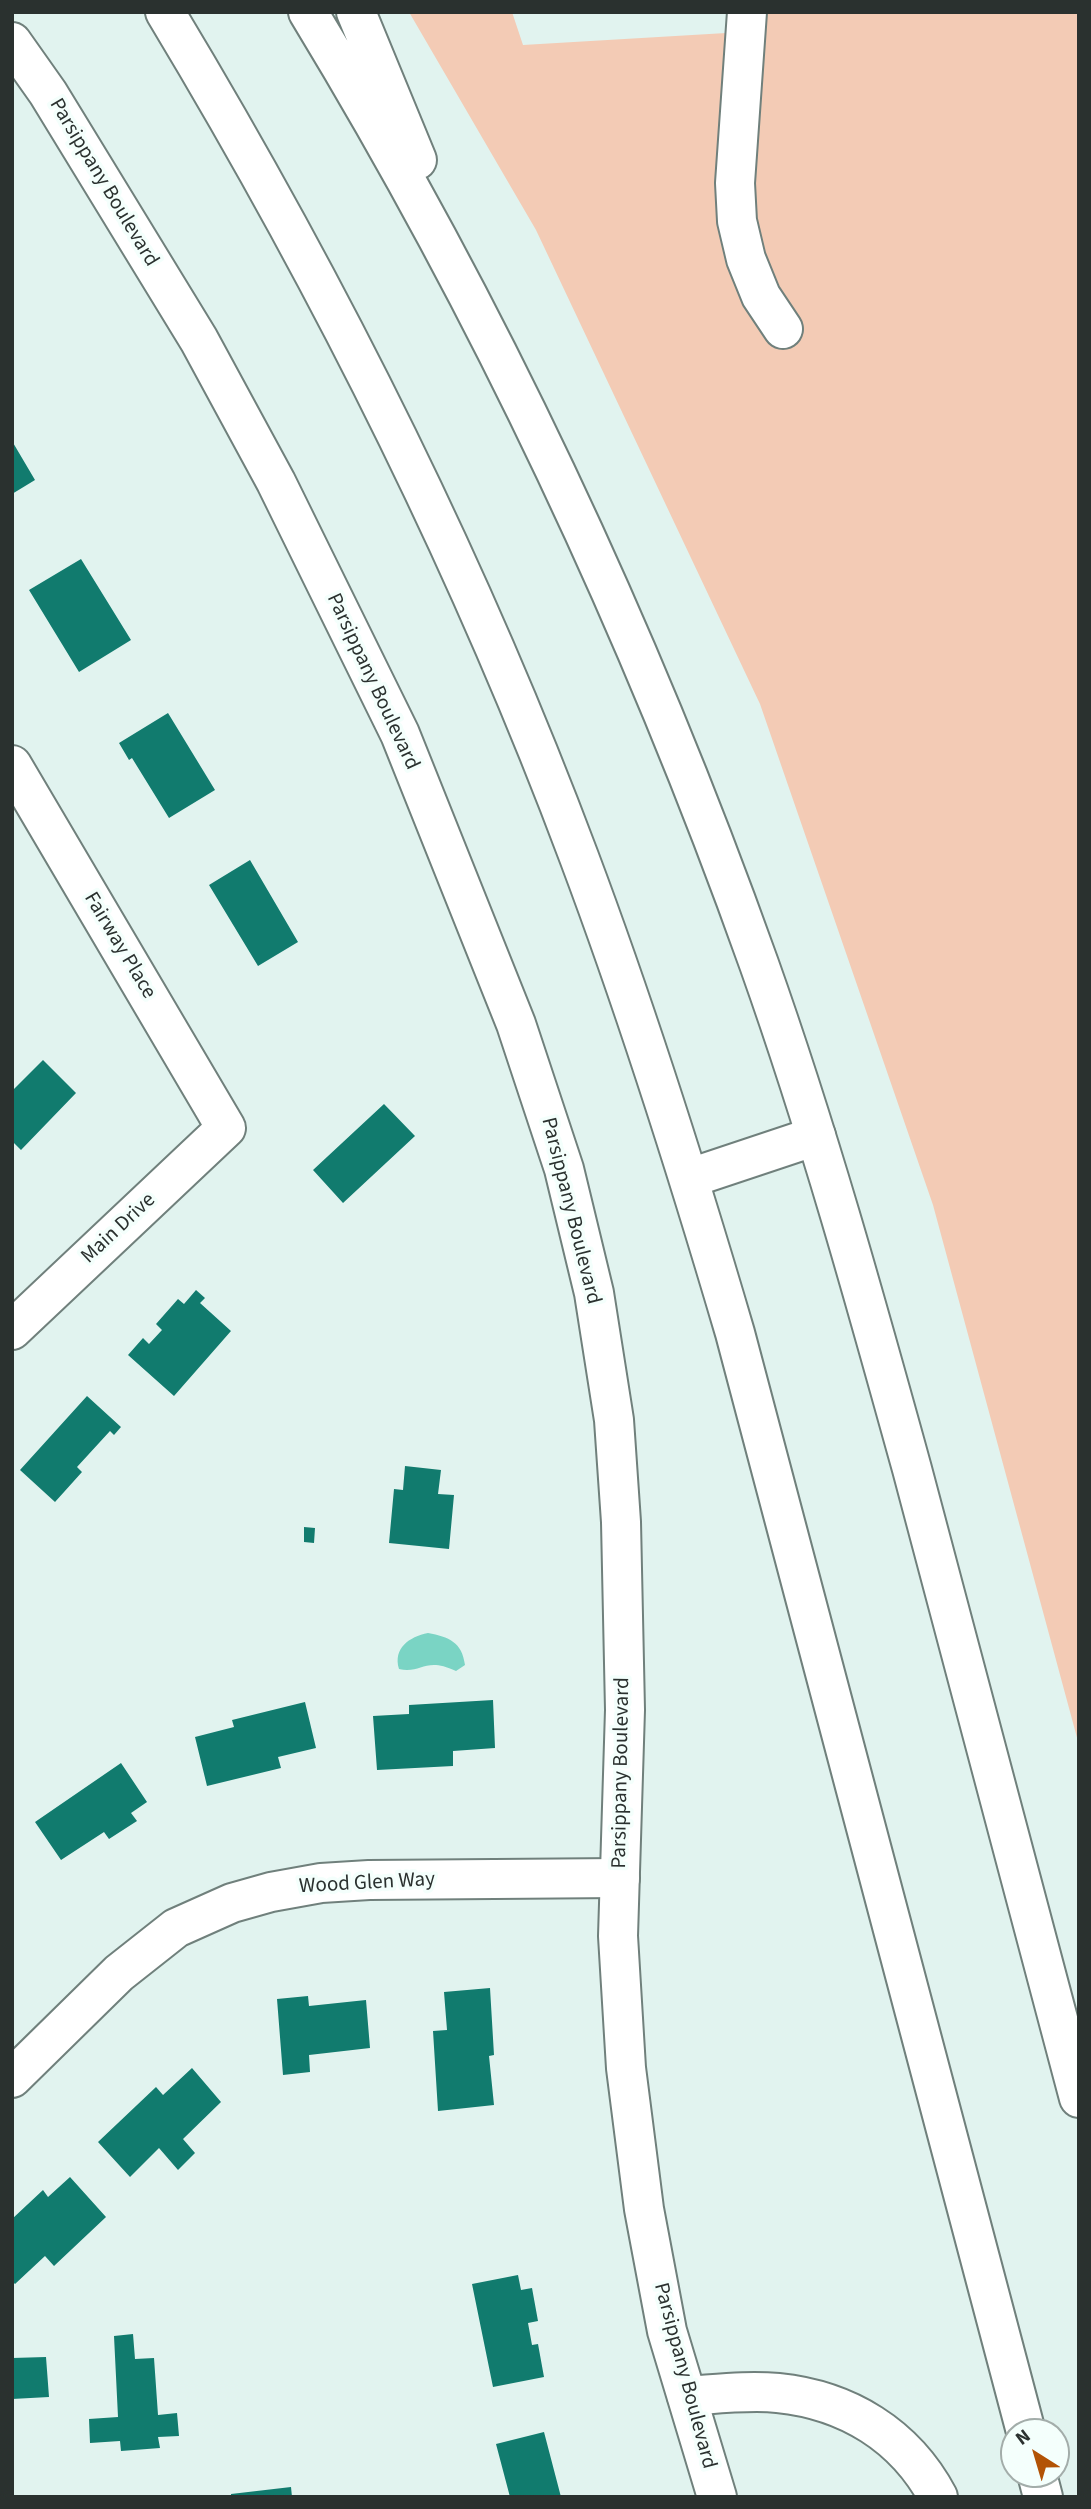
<!DOCTYPE html>
<style>
body{margin:0}
#map{position:relative;width:1091px;height:2509px;overflow:hidden;background:#e1f3ef;font-family:"Source Sans 3",sans-serif}
canvas{display:block}
.frame{position:absolute;inset:0;border:14px solid #2a312f;pointer-events:none}
.north{position:absolute;left:1000px;top:2418px;width:70px;height:70px;box-sizing:border-box;background:#f4fffc;border:2px solid #a3adaa;border-radius:50%;rotate:323deg;font-size:19px;font-weight:700;line-height:28px;text-align:center;color:#2a312f}
.north::after{content:'';display:block;margin:auto;width:24px;height:32px;background:#b25305;clip-path:polygon(50% 0,100% 100%,50% 72%,0 100%)}
</style>
<div id="map">
<canvas width="1091" height="2509"></canvas>
<div class="frame"></div>
<div class="north">N</div>
</div>
<script>
const context = document.querySelector('canvas').getContext('2d');
context.lineJoin = 'round';
function paint(path, color) {
  context.fillStyle = color;
  context.fill(path, 'evenodd');
}
function stroke(path, color, width, dash) {
  context.strokeStyle = color;
  context.lineWidth = width;
  context.lineCap = dash ? 'butt' : 'round';
  context.setLineDash(dash || []);
  context.stroke(path);
}
function write(font, color, halo, rows, align = 'center') {
  context.font = font + ' "Source Sans 3",sans-serif';
  context.lineWidth = 7;
  context.setLineDash([]);
  context.textBaseline = 'middle';
  context.strokeStyle = halo;
  context.fillStyle = color;
  for (const [text, x, y, turn = 0] of rows) {
    context.save();
    context.translate(x, y);
    context.rotate((+turn || 0) * Math.PI / 180);
    context.textAlign = isNaN(turn) ? turn : align;
    if (halo) context.strokeText(text, 0, 0);
    context.fillText(text, 0, 0);
    context.restore();
  }
}
const green = new Path2D(`
 M409 12H512L523 45 743 32 746 12H1079V1745L933 1205 760 704 536 230Z`);
const water = new Path2D(`
 M428 1633C449 1637 462 1642 465 1665L456 1671C425 1656 422 1674 399 1669 393 1648 409 1637 428 1633Z`);
const building = new Path2D(`
 M12 441 35 480 12 494Z
 M81 559 131 640 79 672 29 590Z
 M168 713 215 790 169 818 132 758 129 760 119 743Z
 M250 860 298 942 258 966 209 885Z
 M43 1060 76 1093 21 1150 12 1141V1091Z
 M384 1104 415 1136 343 1203 313 1170Z
 M196 1290 205 1298 200 1303 231 1331 174 1396 128 1355 143 1338 149 1344 162 1330 156 1324 178 1299 184 1304Z
 M87 1396 121 1427 114 1435 110 1431 77 1467 82 1472 55 1502 20 1470Z
 M405 1466 441 1470 438 1494 454 1495 449 1549 389 1543 394 1489 403 1490Z
 M304 1527 315 1528 314 1543 304 1542Z
 M493 1700 495 1748 453 1751V1766L377 1770 373 1716 409 1714V1705Z
 M305 1702 316 1748 278 1757 281 1768 207 1786 195 1737 234 1727 232 1720Z
 M121 1763 147 1802 131 1813 137 1821 109 1839 104 1832 61 1860 35 1822Z
 M490 1988 494 2055 489 2056 494 2105 438 2111 433 2031 447 2030 444 1992Z
 M308 1996 309 2006 366 2000 370 2048 309 2055 310 2072 283 2075 277 1999Z
 M192 2068 221 2102 183 2139 195 2153 178 2170 159 2148 130 2177 98 2142 156 2087 163 2095Z
 M70 2177 106 2217 54 2266 45 2256 15 2284 12 2281V2219L43 2190 48 2197Z
 M518 2275 521 2290 532 2288 538 2321 528 2323 532 2345 538 2344 544 2377 493 2387 472 2284Z
 M133 2334 135 2359 154 2358 158 2415 177 2413 179 2436 158 2437 160 2448 121 2451 120 2441 90 2443 89 2419 118 2417 114 2336Z
 M46 2357 49 2397 12 2399V2358Z
 M544 2432 561 2497H510L496 2444Z
 M291 2487 292 2497H231V2494Z`);
const minor = new Path2D(`
 M747 12 735 183 737 221 746 259 761 296 783 329
 M12 765 226 1128 12 1330
 M690 1178 816 1136
 M12 2078 119 1973 176 1928 232 1903 271 1892 321 1883 369 1880 620 1878`);
const major = new Path2D(`
 M12 42 48 93 199 340 276 482 400 734 516 1024 564 1169 594 1293 614 1420 621 1522 625 1710 618 1936 626 2068 644 2209 667 2331 717 2497`);
const highway = new Path2D(`
 M165 12C327 281 469 563 579 857 638 1014 688 1173 735 1333L1026 2432
 M308 12C491 313 641 633 759 964 818 1130 865 1299 912 1469 969 1678 1023 1888 1079 2098
 M356 12 417 160
 M687 2396C717 2394 748 2390 778 2393 847 2400 905 2435 938 2497
 M1037 2474 1043 2497`);
const streetNames = [
 ["Parsippany Boulevard",103,183,59],
 ["Parsippany Boulevard",372,682,65],
 ["Fairway Place",119,946,59],
 ["Parsippany Boulevard",570,1211,76],
 ["Main Drive",119,1229,-43],
 ["Parsippany Boulevard",622,1773,-89],
 ["Wood Glen Way",367,1884,-3],
 ["Parsippany Boulevard",684,2376,75]
];
paint(green, '#f3cbb5');
paint(water, '#7ad4c4');
paint(building, '#117b6e');
stroke(minor, '#70807c', 42);
stroke(major, '#70807c', 42);
stroke(highway, '#70807c', 42);
stroke(minor, '#fff', 38);
stroke(major, '#fff', 38);
stroke(highway, '#fff', 38);
write('21px', '#2a312f', '#f4fffc', streetNames);
</script>
